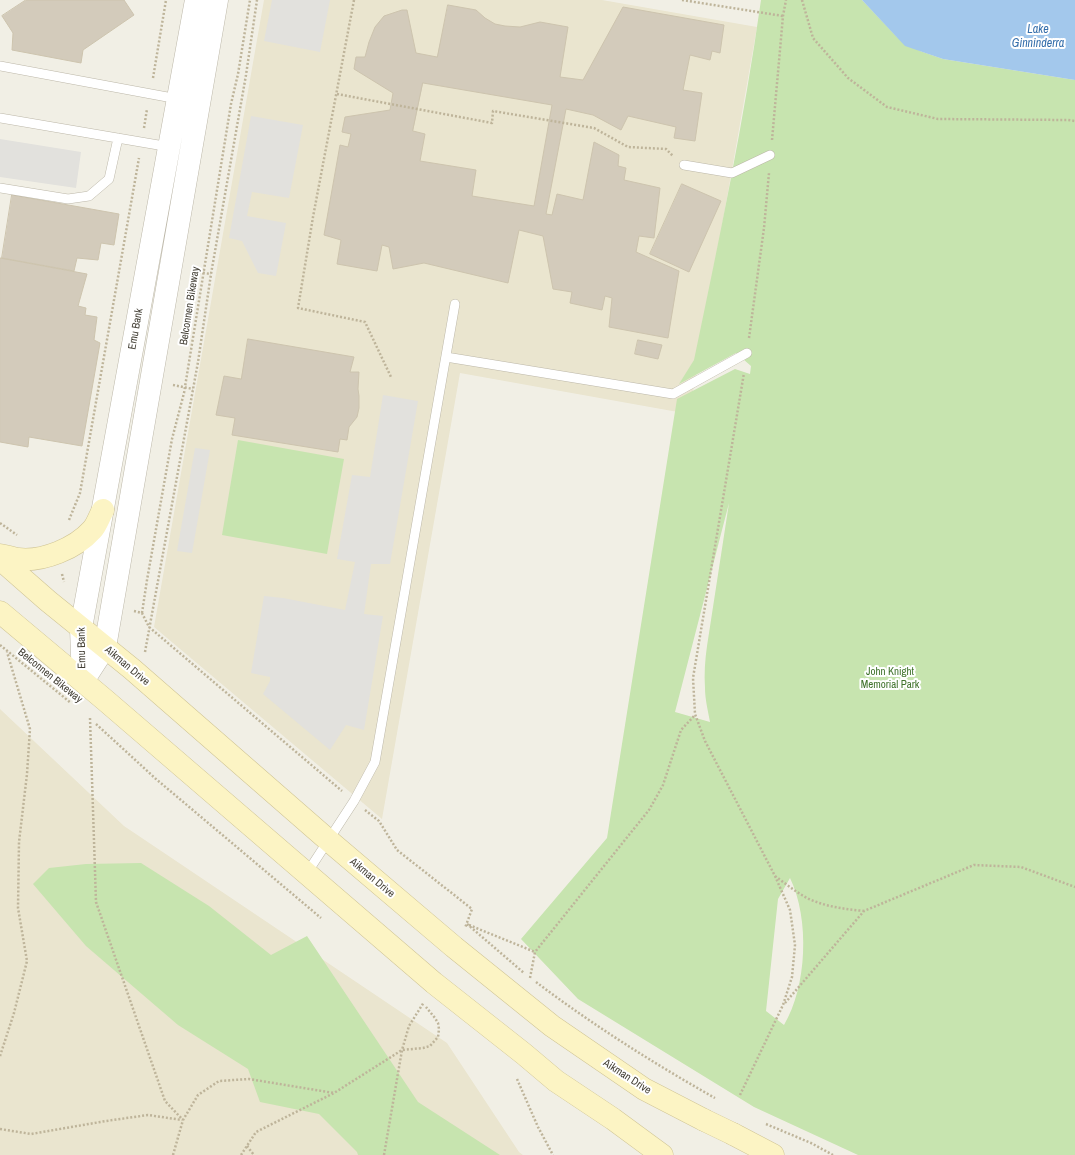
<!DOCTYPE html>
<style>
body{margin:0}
canvas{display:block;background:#f1efe5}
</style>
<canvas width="1075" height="1155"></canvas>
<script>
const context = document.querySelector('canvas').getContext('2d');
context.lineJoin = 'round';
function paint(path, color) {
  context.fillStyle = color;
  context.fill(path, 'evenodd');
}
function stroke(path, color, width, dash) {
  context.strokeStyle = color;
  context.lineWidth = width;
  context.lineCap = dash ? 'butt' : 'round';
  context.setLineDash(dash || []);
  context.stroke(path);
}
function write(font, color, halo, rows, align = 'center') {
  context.font = font + ' "Archivo Narrow",sans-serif';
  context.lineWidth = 4;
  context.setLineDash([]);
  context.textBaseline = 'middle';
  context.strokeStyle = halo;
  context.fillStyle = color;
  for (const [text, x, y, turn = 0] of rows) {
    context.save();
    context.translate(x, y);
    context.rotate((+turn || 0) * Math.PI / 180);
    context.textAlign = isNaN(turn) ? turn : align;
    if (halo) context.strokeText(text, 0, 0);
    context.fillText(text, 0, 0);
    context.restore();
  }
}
const education = new Path2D(`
 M264 0H602L757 27 689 414 460 373 382 819 154 627Z
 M0 709 124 826 447 1043 519 1152 523 1155H0Z`);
const green = new Path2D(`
 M761 0H862L897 37 920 51 943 59 1075 80V1155H858L754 1107 578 999 521 939 607 838 677 399 735 369 750 374 751 366 736 353 679 384 694 360C719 240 744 121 761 0ZM729 503 707 646C705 660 704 674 705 688 705 699 708 711 710 722L675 712ZM790 878C810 919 807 987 784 1025L766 1011 778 899Z
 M238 440 344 459 327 554 222 535Z
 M141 863 209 906 271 955 307 936 418 1102 500 1155H358L357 1152 319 1114 260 1102 248 1069 178 1025 86 946 33 884 49 868 86 864Z`);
const parking = new Path2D(`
 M272 0H330L320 52 264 41Z
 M251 116 303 125 289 198 252 192 247 216 286 223 276 276 258 273 242 241 229 238Z
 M0 139 81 152 76 188 0 177Z
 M383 395 418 401 390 564H371L364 614 383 616 364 730 346 725 330 750 263 694 270 681V677L251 673 264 596 283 598 345 610 355 562 337 559 352 475 370 477Z
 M195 448 210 450 192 553 177 551Z`);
const water = new Path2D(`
 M862 0H1075V80L943 59 905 46Z`);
const building = new Path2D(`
 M26 0H124L134 15 83 50 81 63 12 50 13 33 2 16Z
 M448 5 476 10 485 18 495 24 505 26 520 27 540 22 568 27 560 77 583 80 623 7 724 25 720 53 712 51 710 60 690 55 683 90 702 93 695 141 674 138 676 127 628 116 621 130 593 115 566 109 546 214 552 215 557 194 583 200 594 142 619 155 618 166 626 168 624 180 660 188 654 238 639 236 636 252 679 271 668 338 609 327 612 298 605 296 602 310 570 303 572 292 553 289 543 236 519 230 508 283 424 263 393 269 389 247 382 245 377 271 337 264 341 240 324 235 340 145 348 147 351 134 342 132 345 117 390 110 393 93 354 69 356 57H365L369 42 375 27 384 16 402 10H407L416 53 437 57ZM423 83 552 105 534 206 472 196 476 170 420 161 425 134 413 131Z
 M682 184 721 201 689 272 650 254Z
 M12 195 119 214 114 245 101 243 98 260 77 258 74 271 2 258Z
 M0 258 87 274 78 306 86 308 85 315 97 317 94 340 100 343 82 446 29 437 28 447 0 442Z
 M248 339 354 357 350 372H359L358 389 359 396V408L357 417 349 427 347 440 340 439 338 452 232 435 235 418 216 415 224 376 241 379Z
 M638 340 662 345 658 359 635 354Z`);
const path = new Path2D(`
 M354 0 313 217 298 308 365 322 391 377
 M682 0 783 16
 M802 0 813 38 848 78 887 107 938 119 1068 120 1075 121
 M153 78 166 0
 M337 94 492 123 493 111 594 128 628 147 666 149 673 156
 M144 128 147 109
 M772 140 783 16 786 0
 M191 271 211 274
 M749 338 764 228 769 173
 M173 385 193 389
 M69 520 80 493 139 158
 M0 523 17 535
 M62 574 64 582
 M134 611 142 613 149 627 342 791
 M142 613 147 580 172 439 184 393 231 104 238 74 250 0
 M0 645 71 703
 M145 652 198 362 211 274 246 75 257 0
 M90 718 96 902 165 1101 183 1120
 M96 724 156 779 321 918
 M365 810 379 821 397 850 472 909 465 928
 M775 876C786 884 797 893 809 899 827 907 845 909 864 911
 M467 924 524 973
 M469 925 535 952
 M530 978 535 952 649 810 663 785 681 730 695 715
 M536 982C593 1025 653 1063 715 1098
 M785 1003 864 911 974 865 1021 867 1075 887
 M0 1056 14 1013 27 961 18 908 19 842 27 774 30 729 7 652
 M517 1079 538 1127 553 1155
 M740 1095 783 1005 792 977 795 945 790 910 775 876 705 741 695 714 693 678 744 373
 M766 1124 811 1143 833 1155
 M0 1129 31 1134 106 1121 148 1115 182 1120
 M247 1146 254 1155
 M173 1155 183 1120 198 1095 219 1081 249 1079 334 1093
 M241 1155 256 1132 334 1093 402 1050 423 1048 430 1046 438 1037 439 1029 438 1023 435 1018 426 1007
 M384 1155 402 1050 409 1026 424 1002`);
const service = new Path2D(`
 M0 66 178 99
 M0 118 170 147
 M684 165 732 173 770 155
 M0 188 68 199 89 196 109 179 118 138
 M446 357 673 394 747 353
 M307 873 354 801 375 762 455 304`);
const tertiary = new Path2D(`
 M83 681 105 647 217 0
 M83 681 81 628 196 0`);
const secondary = new Path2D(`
 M0 555C6 556 12 558 18 559 43 562 76 548 92 530 97 525 99 517 103 510
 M0 559 48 601 132 669 328 840 454 947 552 1026 644 1089 704 1120
 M0 612 105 700 434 983 524 1054 556 1081 613 1119 662 1155
 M733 1134 773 1155`);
const secondaryBridge = new Path2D(`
 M704 1120 733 1134`);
const streetNames = [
 ["Belconnen Bikeway",190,306,-81],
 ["Emu Bank",136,329,-80],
 ["Emu Bank",82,648,-91],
 ["Aikman Drive",127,666,40],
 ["Belconnen Bikeway",50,676,39],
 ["Aikman Drive",372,878,40],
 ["Aikman Drive",627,1077,33]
];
const parkNames = [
 ["John Knight",890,672],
 ["Memorial Park",890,685]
];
const waterNames = [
 ["Lake",1038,30],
 ["Ginninderra",1038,44]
];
paint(education, '#eae5cf');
paint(green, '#c7e4af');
paint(parking, '#e2e1dd');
paint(water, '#a3c8ec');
paint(building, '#d3cbbb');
stroke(building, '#cdc4ae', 1);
stroke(service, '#bcb7a8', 10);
stroke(tertiary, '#bcb7a8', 23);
stroke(secondary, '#d0c596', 23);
stroke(path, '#beb49a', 2.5, [2, 2]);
stroke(service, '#fff', 9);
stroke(tertiary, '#fff', 22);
stroke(secondary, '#fcf4c4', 22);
stroke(secondaryBridge, '#d0c596', 23, []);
stroke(secondaryBridge, '#fcf4c4', 22);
write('11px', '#433f35', '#fff', streetNames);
write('11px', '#3f722b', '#fff', parkNames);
write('italic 12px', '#336daa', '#fff', waterNames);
</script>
